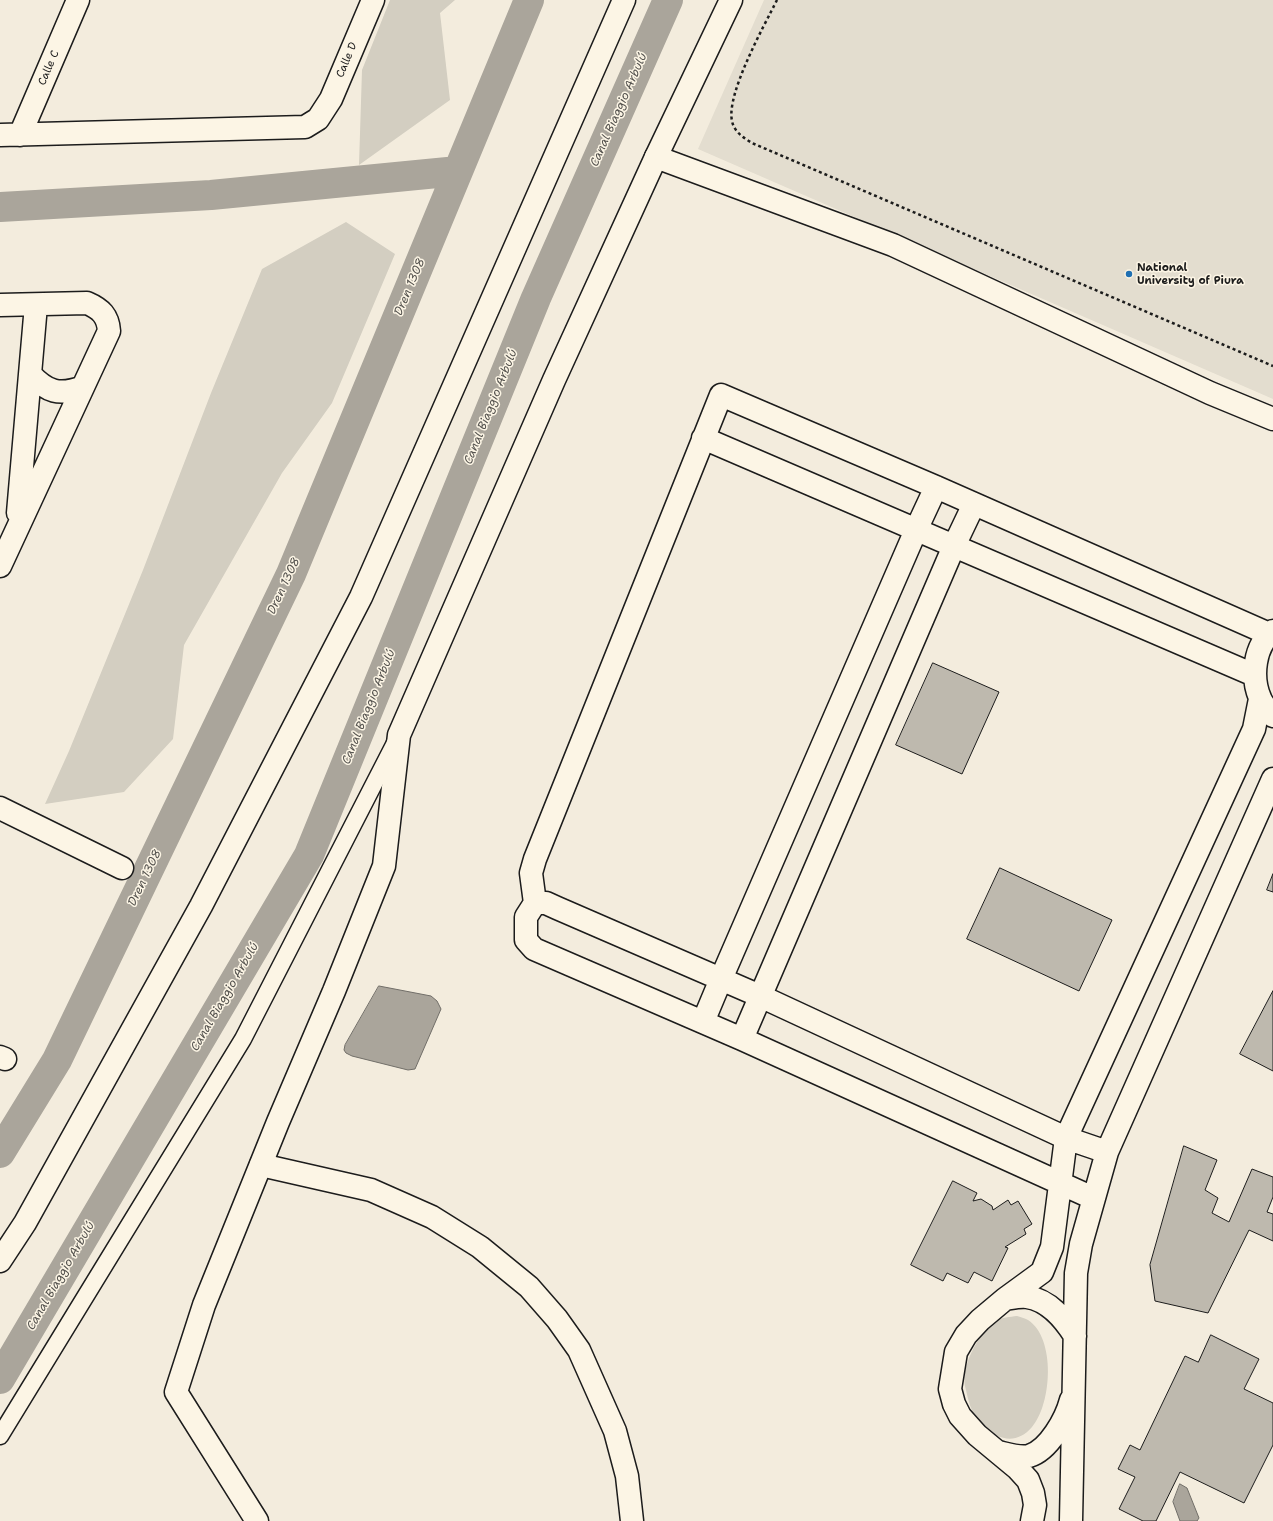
<!DOCTYPE html>
<meta charset="utf-8">
<style>
body{margin:0}
canvas{display:block;background:#f3ecdd}
</style>
<canvas width="1273" height="1521"></canvas>
<script>
const context = document.querySelector('canvas').getContext('2d');
context.lineJoin = 'round';
function paint(path, color) {
  context.fillStyle = color;
  context.fill(path, 'evenodd');
}
function stroke(path, color, width, dash) {
  context.strokeStyle = color;
  context.lineWidth = width;
  context.lineCap = dash ? 'butt' : 'round';
  context.setLineDash(dash || []);
  context.stroke(path);
}
function write(font, color, halo, rows, align = 'center') {
  context.font = font + ' "Shantell Sans",sans-serif';
  context.lineWidth = 3;
  context.setLineDash([]);
  context.textBaseline = 'middle';
  context.strokeStyle = halo;
  context.fillStyle = color;
  for (const [text, x, y, turn = 0] of rows) {
    context.save();
    context.translate(x, y);
    context.rotate((+turn || 0) * Math.PI / 180);
    context.textAlign = isNaN(turn) ? turn : align;
    if (halo) context.strokeText(text, 0, 0);
    context.fillText(text, 0, 0);
    context.restore();
  }
}
const built = new Path2D(`
 M764 0H1273V399L698 149Z`);
const green = new Path2D(`
 M390 0H455L440 13 450 100 359 165 362 70Z
 M346 222 395 254 332 403 282 473 184 645 173 739 124 792 45 804 69 751 143 570 211 393 262 269Z
 M1017 1316C1020 1317 1025 1318 1028 1320 1056 1338 1052 1404 1032 1427 1018 1444 999 1441 985 1427 982 1425 978 1422 976 1419 971 1410 968 1400 966 1390 959 1368 978 1334 996 1321 1002 1317 1010 1317 1017 1316Z`);
const water = new Path2D(`
 M379 986 431 996 437 1001 441 1009 415 1069 408 1070 352 1056 346 1053 344 1050 345 1045Z
 M1180 1484 1187 1488 1199 1518 1197 1521H1180L1173 1502Z`);
const canal = new Path2D(`
 M0 207 211 195 458 171
 M0 1153 57 1060 291 574 529 0
 M0 1379 309 855 536 298 668 0`);
const building = new Path2D(`
 M933 663 999 692 962 774 896 745Z
 M1000 868 1112 920 1079 991 967 939Z
 M1273 874V892L1267 890Z
 M1273 991V1071L1240 1054Z
 M1184 1146 1217 1160 1205 1190 1218 1198 1212 1213 1229 1222 1252 1169 1273 1177V1197L1267 1212 1273 1214V1241L1249 1230 1208 1313 1155 1301 1150 1265Z
 M953 1181 977 1193 973 1201 981 1199 992 1206 993 1210 1008 1200 1011 1205 1018 1201 1032 1224 1024 1229 1026 1234 1005 1247 1008 1248 992 1281 974 1272 968 1283 947 1273 943 1281 911 1265Z
 M1211 1335 1259 1359 1244 1389 1273 1403V1445L1244 1503 1180 1472 1156 1521H1143L1119 1509 1135 1477 1118 1469 1130 1445 1140 1450 1185 1356 1198 1362Z`);
const path = new Path2D(`
 M777 0C764 26 726 94 732 121 734 132 744 138 752 143L1273 366`);
const lane = new Path2D(`
 M0 1436 243 1039 395 743`);
const street = new Path2D(`
 M0 135 305 127 318 119 331 99 373 0
 M20 135 78 0
 M656 157 893 245 1210 393 1273 419
 M0 305 87 303C101 309 108 316 109 331L0 566
 M30 374C47 392 59 396 83 387
 M703 438 1254 675
 M18 513 36 305
 M1273 631C1254 646 1251 677 1260 698 1262 704 1269 711 1273 716
 M0 808 122 868
 M535 903 531 873 535 859 721 395 936 487 1269 634
 M703 1022 721 979 916 530 936 487
 M742 1039 954 546 974 504
 M0 1057 5 1059
 M261 1165 371 1190 432 1217 480 1247 529 1287 557 1319 579 1350 615 1431 627 1476 632 1521
 M1093 1198 742 1039 534 949 526 940V917L535 903H546L557 908 760 996 1066 1138 1107 1152
 M0 1261 25 1223 201 906 361 597 624 0
 M1005 1299C1012 1298 1020 1296 1027 1297 1049 1300 1064 1319 1075 1336
 M998 1452C1007 1454 1019 1458 1029 1456 1049 1450 1066 1419 1071 1400
 M1032 1521 1035 1505 1033 1493 1028 1480 1018 1469 977 1435 960 1416 954 1404 950 1389 956 1352 966 1335 980 1320 1005 1299 1042 1272 1052 1247 1066 1138 1254 729 1260 699
 M1071 1521 1076 1273 1081 1244 1107 1152 1273 779`);
const secondary = new Path2D(`
 M257 1521 176 1392 204 1305 278 1122 334 991 384 866 399 735 554 380 656 157 731 0`);
const markers = [
 [1129,274,4,"#1f6fb2"]
];
const streetNames = [
 ["Calle D",347,60,-67],
 ["Calle C",49,68,-67]
];
const poiNames = [
 ["National",1137,268],
 ["University of Piura",1137,281]
];
const waterNames = [
 ["Canal Biaggio Arbulú",619,110,-66],
 ["Dren 1308",410,287,-67],
 ["Canal Biaggio Arbulú",491,407,-68],
 ["Dren 1308",284,586,-65],
 ["Canal Biaggio Arbulú",369,707,-68],
 ["Dren 1308",145,878,-64],
 ["Canal Biaggio Arbulú",225,997,-60],
 ["Canal Biaggio Arbulú",61,1276,-60]
];
paint(built, '#e3ddcf');
paint(green, '#d3cec1');
paint(water, '#aaa59b');
stroke(water, '#716e68', 1);
stroke(canal, '#aaa59b', 30);
paint(building, '#beb9ae');
stroke(building, '#1c1c1c', 1);
stroke(lane, '#1c1c1c', 19);
stroke(street, '#1c1c1c', 25);
stroke(secondary, '#1c1c1c', 25);
stroke(path, '#1c1c1c', 2.5, [3, 3]);
stroke(lane, '#fcf5e5', 16);
stroke(street, '#fcf5e5', 22);
stroke(secondary, '#fcf5e5', 22);
for (const [x, y, r, color] of markers) {
  const dot = new Path2D();
  dot.arc(x, y, r, 0, 2 * Math.PI);
  context.fillStyle = color;
  context.fill(dot);
  stroke(dot, '#fcf5e5', 1.5);
}
write('11px', '#1c1c1c', '#fcf5e5', streetNames);
write('bold 11px', '#1c1c1c', '#fcf5e5', poiNames, 'left');
write('italic 12px', '#55534f', '#fcf5e5', waterNames);
</script>
